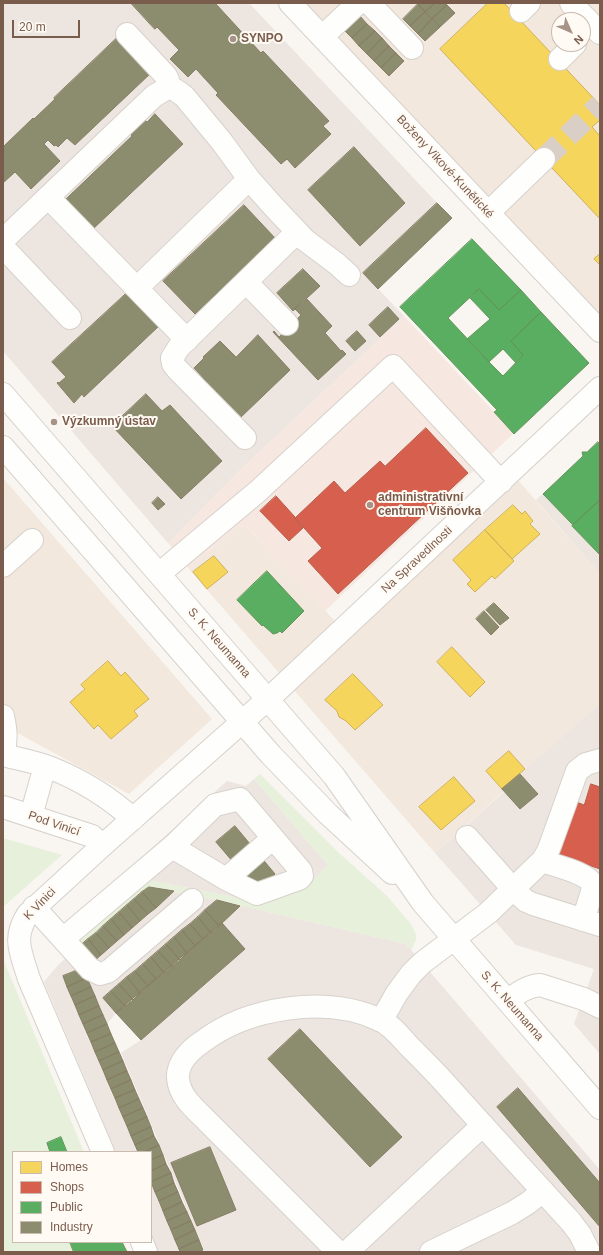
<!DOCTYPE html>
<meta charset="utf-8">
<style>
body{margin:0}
#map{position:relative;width:603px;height:1255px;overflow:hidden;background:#f9f5f0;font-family:Arial,sans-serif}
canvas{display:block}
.frame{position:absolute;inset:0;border:4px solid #7a5c4d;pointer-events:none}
.legend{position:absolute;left:12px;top:1151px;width:140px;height:92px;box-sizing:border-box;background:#fffaf3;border:1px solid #cabbb1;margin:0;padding:5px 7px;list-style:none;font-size:12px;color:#7a5c4d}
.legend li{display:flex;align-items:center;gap:8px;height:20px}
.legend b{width:20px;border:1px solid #cabbb1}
.north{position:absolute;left:551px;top:12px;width:40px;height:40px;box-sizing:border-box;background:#fffaf3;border:1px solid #cabbb1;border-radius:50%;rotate:135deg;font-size:11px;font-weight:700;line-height:16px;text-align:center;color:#7a5c4d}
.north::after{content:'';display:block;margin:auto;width:14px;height:18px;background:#a69286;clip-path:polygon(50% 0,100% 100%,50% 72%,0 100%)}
.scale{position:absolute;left:12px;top:20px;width:68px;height:18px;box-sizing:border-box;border:2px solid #7a5c4d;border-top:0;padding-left:5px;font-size:12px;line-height:14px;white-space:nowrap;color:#7a5c4d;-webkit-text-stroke:3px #fffaf3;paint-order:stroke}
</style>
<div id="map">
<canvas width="603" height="1255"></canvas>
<div class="frame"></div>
<ul class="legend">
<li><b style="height:11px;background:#f6d55c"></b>Homes</li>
<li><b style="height:11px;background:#d6604d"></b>Shops</li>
<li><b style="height:11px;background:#5aae61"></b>Public</li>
<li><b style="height:11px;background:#8c8c6e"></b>Industry</li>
</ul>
<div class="north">N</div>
<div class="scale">20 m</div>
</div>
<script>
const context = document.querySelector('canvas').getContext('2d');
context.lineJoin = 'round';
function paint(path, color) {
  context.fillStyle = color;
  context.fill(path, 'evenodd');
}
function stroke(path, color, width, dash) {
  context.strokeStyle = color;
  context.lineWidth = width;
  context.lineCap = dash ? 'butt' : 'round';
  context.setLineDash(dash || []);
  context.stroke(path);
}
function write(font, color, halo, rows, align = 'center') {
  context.font = font + ' Arial,sans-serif';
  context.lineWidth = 4;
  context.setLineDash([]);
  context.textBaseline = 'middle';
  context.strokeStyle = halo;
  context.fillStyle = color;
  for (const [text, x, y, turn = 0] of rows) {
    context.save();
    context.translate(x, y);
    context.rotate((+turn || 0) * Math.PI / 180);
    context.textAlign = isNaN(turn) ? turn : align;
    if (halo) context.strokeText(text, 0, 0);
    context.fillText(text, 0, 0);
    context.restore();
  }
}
const residential = new Path2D(`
 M298 3H600V319ZM559 20H583V44H559Z
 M503 463 600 574V704L503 789 504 791 435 853 189 569 237 527 246 526 335 621Z
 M3 478 212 719 129 794 3 725Z`);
const commercial = new Path2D(`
 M404 316 514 433 325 611 246 526 237 527 189 569 168 543 243 467Z`);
const industrial = new Path2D(`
 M3 3H249L437 203 363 273 404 316 243 467 168 543 3 351Z
 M598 442H600V574L536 500Z
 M600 704V1054L574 1024 594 969 516 945 435 853 504 792 502 789Z
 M254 779 329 866 305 888 254 901 148 880 114 905 103 891 227 781 246 786Z
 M149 887 217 900 406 944 600 1170V1252H205L121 1053 141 1040 245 949 222 923 116 1013 107 1024 204 1252H158L151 1235V1152H116L44 982 58 965Z`);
const green = new Path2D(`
 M260 774 339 853 387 896 411 924 416 934V940L411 950 406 944 217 900 149 887 80 946 78 944 79 937 148 880 254 901 305 888 328 865 254 779Z
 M3 838 62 855 3 907Z
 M3 959 84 1152H13V1242H122L127 1252H3Z`);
const homes = new Path2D(`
 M488 3H504L600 105V120L592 127 600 136V219L440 49Z
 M600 254V265L594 259Z
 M513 505 522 514 525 511 533 521 530 524 540 534 512 559 485 530Z
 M485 530 514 561 495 579 492 576 475 592 467 584 471 580 453 560Z
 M214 556 228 572 207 589 193 572Z
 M452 647 485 682 470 697 437 662Z
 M108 661 121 676 125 672 149 699 134 711 138 716 111 739 98 725 94 729 70 702 85 689 81 685Z
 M353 674 383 705 355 730 346 721 339 717 337 711 325 700Z
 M509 751 525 769 502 789 486 771Z
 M454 777 475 801 441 830 419 807Z`);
const shops = new Path2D(`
 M426 428 468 473 338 594 308 561 322 548 295 518 334 481 345 493 380 461 385 466Z
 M276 496 295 517V518L303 528 289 541 260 511Z
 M591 784 600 787V869L556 854 574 801 584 805Z`);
const public = new Path2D(`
 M472 239 521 290 499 310 479 289 448 318 489 362 503 376 523 355 511 341 541 312 589 363 514 434 494 412 497 410 400 307Z
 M479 289 499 310 521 290 541 312 511 341 523 355 516 363 503 349 489 362 467 339 490 319 470 298Z
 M598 442 600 444V500L573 525 543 494 583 456 582 452H587Z
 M600 500V555L572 526Z
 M267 571 304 611 282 633 280 631 277 633 273 634 263 625 262 626 237 600Z
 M61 1137 67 1152H50L47 1143Z
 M70 1242H122L127 1252H74Z`);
const industry = new Path2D(`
 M131 3H215L261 53 263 51 329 121 323 126 331 134 295 168 287 159 281 164 216 95 218 93 196 69 188 77 170 59 179 50 157 27 155 29Z
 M419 3H435L425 12 418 4Z
 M435 3H445L447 5 432 19 425 12Z
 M418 4 425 12 410 26 403 19Z
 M447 5 455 13 440 27 432 19Z
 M425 12 432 19 418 34 410 26Z
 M360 16 367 24 352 38 344 30Z
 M432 19 440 27 425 41 418 34Z
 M367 24 375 31 359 46 352 38Z
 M375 31 382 38 367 54 359 46Z
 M118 37 152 72 75 145 67 138 58 147 56 145 54 146 48 140 44 144 60 161 31 189 15 172 3 183V147L33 118 34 119 55 99 54 98Z
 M382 38 389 46 374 61 367 54Z
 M389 46 396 53 381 68 374 61Z
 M396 53 404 61 389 76 381 68Z
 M155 114 183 144 94 228 66 199 132 136 130 133 145 120 147 122Z
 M354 147 405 203 360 246 308 190Z
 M437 203 452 218 378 289 363 273Z
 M244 205 275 238 195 314 163 281Z
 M303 269 320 286 293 311 277 293Z
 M129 291 160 325 84 397 82 394 74 403 57 383 58 382 59 383 66 377 52 362Z
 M306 298 332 326 325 333 341 351 342 350 346 354 318 380 273 332 274 331 279 337 301 315 295 309Z
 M388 307 399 319 380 337 369 325Z
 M357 331 366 341 355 351 346 341Z
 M258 335 290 370 240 418 194 368 204 358 203 357 220 341 236 357Z
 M146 394 162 411 170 405 222 461 181 499 112 426Z
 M158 497 165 504 158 510 152 503Z
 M494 603 509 618 500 625 486 610Z
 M484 611 499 627 491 635 476 619Z
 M520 774 538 794 520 809 502 789Z
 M235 826 275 874 256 889 216 842Z
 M149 887 174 891 156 908 142 892Z
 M142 892 156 908 148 914 134 899Z
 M134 899 148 914 140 921 127 905Z
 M217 900 240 906 219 926 205 910Z
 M127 905 140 921 132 928 119 912Z
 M205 910 219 926 211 933 198 917Z
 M119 912 132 928 124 935 111 919Z
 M198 917 211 933 203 939 190 924Z
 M111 919 124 935 117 941 103 926Z
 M222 923 245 949 141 1040 116 1013Z
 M190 924 203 939 195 946 182 930Z
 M103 926 117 941 109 948 96 933Z
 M182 930 195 946 187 953 174 937Z
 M96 933 109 948 101 955 88 939Z
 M174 937 187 953 180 960 166 944Z
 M88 939 101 955 93 962 80 946Z
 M166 944 180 960 172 966 158 951Z
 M158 951 172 966 164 973 151 957Z
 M151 957 164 973 156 979 143 964Z
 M143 964 156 979 148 986 135 971Z
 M83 968 87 978 67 987 63 976Z
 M135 971 148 986 140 993 127 977Z
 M127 977 140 993 133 1000 119 984Z
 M87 978 91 987 71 996 67 987Z
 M119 984 133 1000 125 1006 111 991Z
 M91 987 95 996 75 1005 71 996Z
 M111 991 125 1006 116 1013 103 998Z
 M95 996 99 1006 79 1015 75 1005Z
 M99 1006 103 1015 83 1024 79 1015Z
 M103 1015 107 1024 87 1033 83 1024Z
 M107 1024 111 1034 91 1042 87 1033Z
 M300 1029 402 1137 370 1167 268 1059Z
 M111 1034 115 1043 95 1052 91 1042Z
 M115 1043 119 1052 99 1061 95 1052Z
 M119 1052 123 1061 103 1070 99 1061Z
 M123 1061 127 1071 107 1080 103 1070Z
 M127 1071 131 1080 111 1089 107 1080Z
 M131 1080 135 1090 115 1098 111 1089Z
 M518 1088 600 1183V1227L497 1107Z
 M135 1090 139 1099 119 1108 115 1098Z
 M139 1099 143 1108 123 1117 119 1108Z
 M143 1108 147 1117 127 1126 123 1117Z
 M147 1117 151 1127 131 1136 127 1126Z
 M151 1127 154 1136 135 1145 131 1136Z
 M154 1136 159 1145 144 1152H138L135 1145Z
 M159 1145 163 1155 151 1160V1152H144Z
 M210 1147 236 1210 197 1226 171 1163Z
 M163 1155 166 1164 151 1171V1160Z
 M166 1164 171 1173 151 1182V1171Z
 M171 1173 174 1183 155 1192 151 1182Z
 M174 1183 178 1192 159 1201 155 1192Z
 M178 1192 182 1202 163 1211 159 1201Z
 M182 1202 187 1212 167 1221 163 1211Z
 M187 1212 191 1221 171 1230 167 1221Z
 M191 1221 195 1230 175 1240 171 1230Z
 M195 1230 199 1240 179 1249 175 1240Z
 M199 1240 203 1250 198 1252H180L179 1249Z`);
const minorTunnel = new Path2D(`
 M544 159 600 105`);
const minor = new Path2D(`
 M290 3 600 331
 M369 3 412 48
 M571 3 600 33
 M521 11 529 3
 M127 34 166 76 168 80 169 88
 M322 37 358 3
 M560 59 575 44
 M48 197 187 340
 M488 213 544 159
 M3 240 154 96 164 90 169 88 174 89 184 96 222 142 249 179 273 206 305 240 337 264 349 275
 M3 247 70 318
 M246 282 287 324
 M137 288 249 179
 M3 394 334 776 423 903 600 1108
 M245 438 177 369 173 364 172 358 179 347 297 232
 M3 447 271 755 328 814 392 873
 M3 566 32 540
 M159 574 257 492 393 366 501 482
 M3 716C6 730 7 741 3 755
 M3 755C19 759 36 762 51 768 81 780 109 797 133 819
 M3 807 92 836 102 846
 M31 816 45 766
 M467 837 513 889 526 901 533 904 600 925
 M542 861 547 853 550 846 577 771 586 764 600 760
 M226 879 257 894 299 879 302 876 301 871 273 838
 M34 907 90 969 100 974 107 972 110 970 192 900
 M63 939 172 847 215 805 240 799 273 838 226 879 172 847
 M508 1001C517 993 527 986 540 985L584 999 600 1007
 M381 1021 397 993 411 974 422 963 488 913 542 861C552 865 589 873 592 884 594 891 585 912 583 920
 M103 1152 29 979C21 953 12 938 28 914L102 846 278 690 600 388
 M142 1242 146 1252
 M338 1252 206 1120C195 1109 179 1096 178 1078 177 1063 190 1050 202 1042 248 1007 326 995 380 1020 391 1025 399 1035 407 1044 419 1056 431 1068 443 1081 485 1128 528 1175 571 1222L580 1234 589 1252
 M347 1252 483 1125
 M431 1252 512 1213 528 1203 543 1191`);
const markers = [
 [233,39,4,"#a69286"],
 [54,422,4,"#a69286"],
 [370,505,4,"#a69286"]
];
const poiNames = [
 ["SYNPO",241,39],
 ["Výzkumný ústav",62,422],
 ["administrativní",378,498],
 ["centrum Višňovka",378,512]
];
const streetNames = [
 ["Boženy Vikové-Kunětické",445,167,47],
 ["Na Spravedlnosti",417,560,-43],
 ["S. K. Neumanna",219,643,49],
 ["Pod Vinicí",54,824,19],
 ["K Vinici",40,904,-46],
 ["S. K. Neumanna",512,1006,49]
];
paint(residential, '#f2e8de');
paint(commercial, '#f6e8e1');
paint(industrial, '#ede5e0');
paint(green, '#e7f0db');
paint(homes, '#f6d55c');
stroke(homes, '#d1b158', 1);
paint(shops, '#d6604d');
stroke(shops, '#ba5f4d', 1);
paint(public, '#5aae61');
stroke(public, '#64955b', 1);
paint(industry, '#8c8c6e');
stroke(industry, '#877e64', 1);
stroke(minorTunnel, '#d9cfc7', 22, [22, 11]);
stroke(minor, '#d7d1cb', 24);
stroke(minor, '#fefefd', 22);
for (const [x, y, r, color] of markers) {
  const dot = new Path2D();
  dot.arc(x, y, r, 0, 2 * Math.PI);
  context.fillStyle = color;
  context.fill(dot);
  stroke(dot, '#fffaf3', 1.5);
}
write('bold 12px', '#7a5c4d', '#fffaf3', poiNames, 'left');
write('12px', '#7a5c4d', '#fffaf3', streetNames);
</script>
